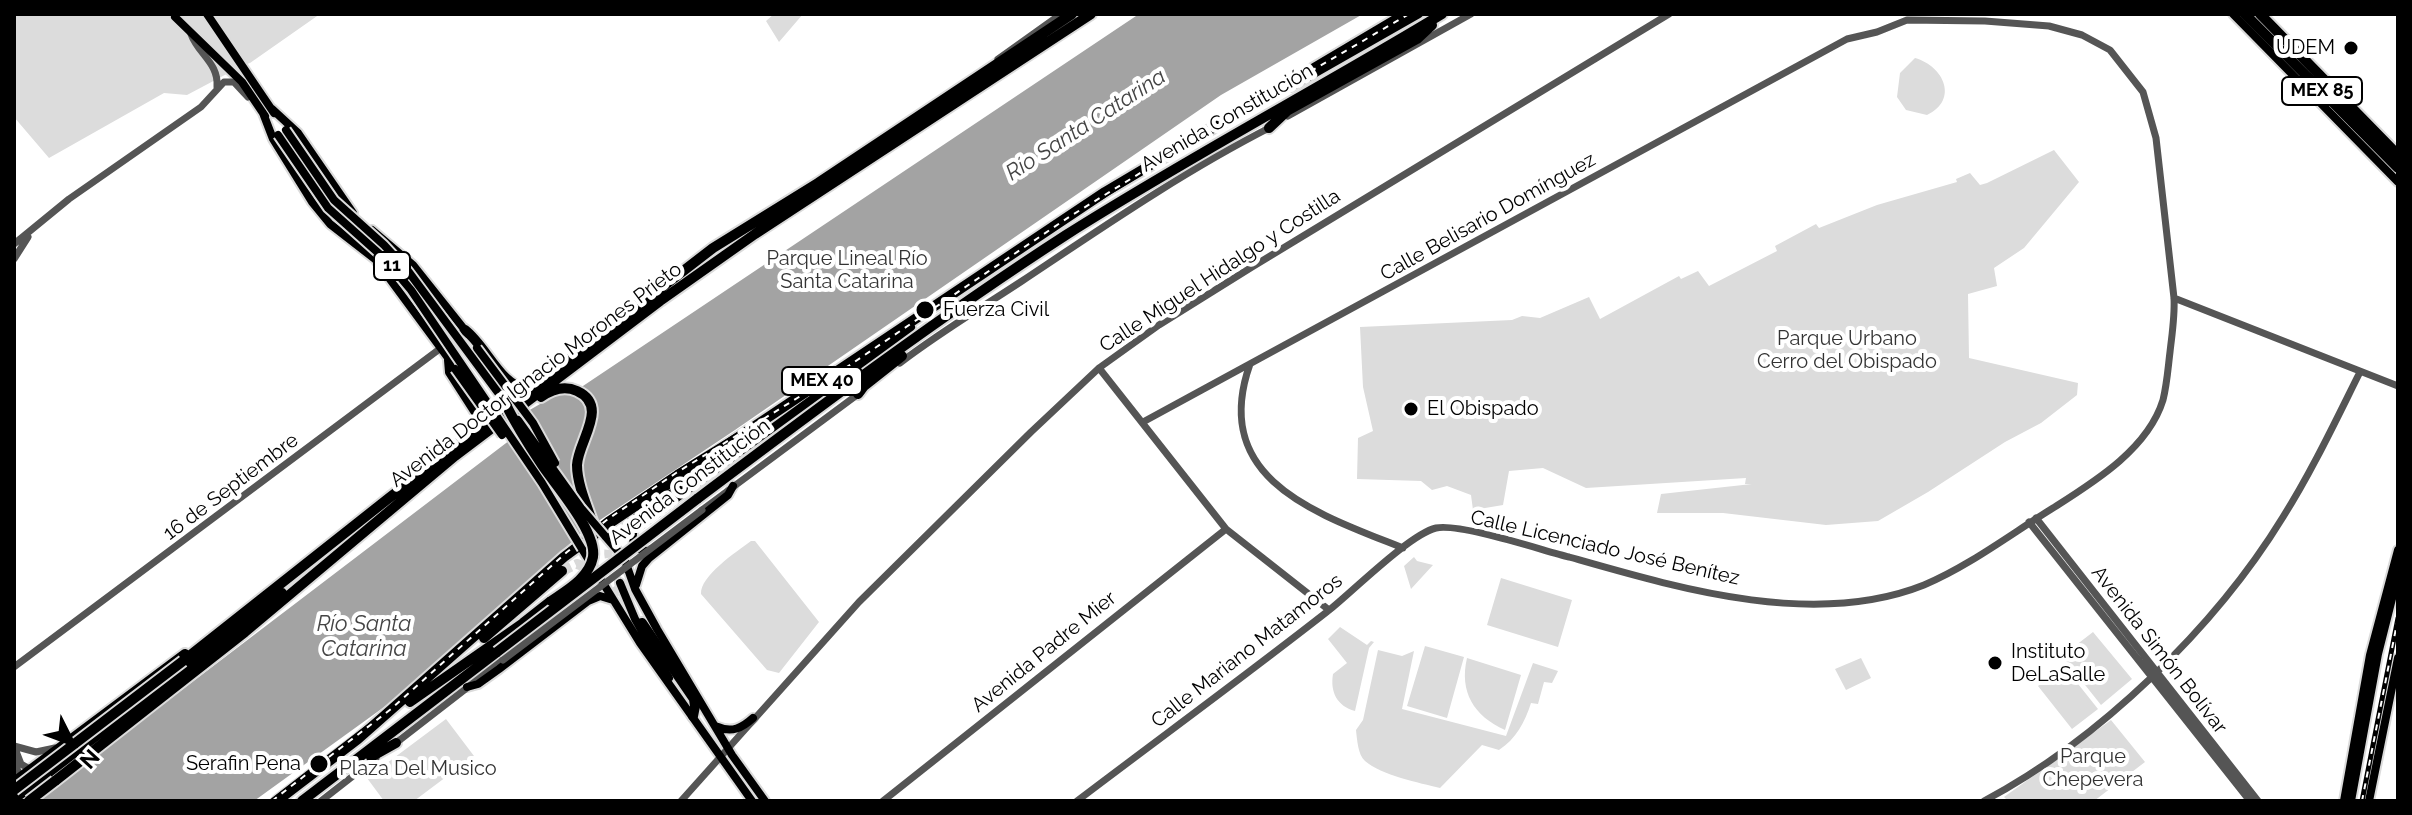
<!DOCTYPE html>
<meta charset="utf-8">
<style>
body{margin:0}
#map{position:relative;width:2412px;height:815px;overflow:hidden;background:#fff;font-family:Raleway,sans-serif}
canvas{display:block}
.frame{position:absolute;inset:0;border:16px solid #000;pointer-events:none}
.north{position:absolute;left:32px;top:703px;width:80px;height:80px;-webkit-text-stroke:6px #fff;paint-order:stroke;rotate:132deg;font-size:22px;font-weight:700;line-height:32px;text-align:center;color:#000}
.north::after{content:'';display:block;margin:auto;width:28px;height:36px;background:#000;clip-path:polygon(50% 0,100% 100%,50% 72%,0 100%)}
</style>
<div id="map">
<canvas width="2412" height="815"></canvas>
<div class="frame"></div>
<div class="north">N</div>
</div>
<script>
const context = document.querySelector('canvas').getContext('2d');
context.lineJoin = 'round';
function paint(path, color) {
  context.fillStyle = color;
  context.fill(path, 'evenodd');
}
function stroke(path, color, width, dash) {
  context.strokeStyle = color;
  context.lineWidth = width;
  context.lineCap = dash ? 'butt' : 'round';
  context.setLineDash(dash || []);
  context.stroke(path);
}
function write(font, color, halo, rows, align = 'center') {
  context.font = font + ' Raleway,sans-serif';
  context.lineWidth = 8;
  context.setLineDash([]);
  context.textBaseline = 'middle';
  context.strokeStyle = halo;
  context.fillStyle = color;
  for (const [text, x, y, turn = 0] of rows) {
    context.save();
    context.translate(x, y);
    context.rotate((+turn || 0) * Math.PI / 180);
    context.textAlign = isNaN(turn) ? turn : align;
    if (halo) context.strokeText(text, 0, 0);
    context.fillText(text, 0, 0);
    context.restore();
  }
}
const green = new Path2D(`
 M14 14H320L250 63 241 66 251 82 236 69 187 95 164 93 49 158 14 117Z
 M774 14H803L779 42 766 21Z
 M1915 58C1944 66 1959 100 1927 115L1906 110 1897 97 1900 73Z
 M2054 150 2079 182 2024 248 1994 268 1997 286 1968 294 1969 358 2078 383 2077 395 2041 423 2005 442 1928 492 1878 521 1826 525 1723 513H1657L1661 494 1752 484H1745L1746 478 1586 488 1543 468 1509 471 1503 505 1473 510 1471 495 1447 486 1432 490 1421 481 1357 479 1358 438 1373 431 1363 387 1360 327 1512 320 1522 316 1540 318 1589 297 1600 319 1679 276 1681 279 1698 271 1709 286 1777 251 1775 246 1816 224 1819 228 1877 205 1957 182 1956 179 1970 173 1980 185 1987 183Z
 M751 541H755L819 622 779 673 767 670 701 594C700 576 736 552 751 541Z
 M1414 557 1417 561 1433 565 1411 589 1404 566Z
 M1501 578 1572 600 1558 647 1487 625Z
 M1340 627 1367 645 1371 641 1374 642 1369 648 1355 711C1337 706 1330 692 1333 674L1347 663 1328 639Z
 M2093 632 2132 679 2101 705 2062 656Z
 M1425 646 1464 657 1447 718 1407 706Z
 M1378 650 1402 656 1414 651 1402 709 1506 736 1533 663 1558 671 1552 683 1544 682 1538 704 1531 703C1525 722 1516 739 1499 750L1482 745 1440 788C1420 783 1381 775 1365 761 1358 755 1357 739 1356 730L1363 720Z
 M1467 658 1521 675 1505 730C1474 716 1459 692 1467 658Z
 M1861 658 1871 678 1846 690 1835 669Z
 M2063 665 2098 709 2072 729 2038 686Z
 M446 719 474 756 414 801H384L367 778Z
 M2111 720 2145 762 2094 801H2008L2004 797Z`);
const water = new Path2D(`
 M1139 14H1363L1221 95 735 430 585 530 409 689 254 801H36L535 421 528 411 566 389 574 392Z`);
const majorTunnel = new Path2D(`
 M618 580C602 551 605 541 631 521`);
const highwayTunnel = new Path2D(`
 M562 571 577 564 591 569 632 611`);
const minor = new Path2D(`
 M191 34C198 54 219 63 217 87
 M998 59 1061 14
 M1288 116 1471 14
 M14 244 69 199 201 107 224 82H234L248 97
 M14 259 28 237
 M2174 298 2398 386
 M900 363C939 333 981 308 1022 281 1103 227 1183 172 1271 127
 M1250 364C1209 480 1318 514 1403 548
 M1099 368 1226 529 1329 610
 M702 510 861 392
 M2036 518 2258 801
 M2029 522 2250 801
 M14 667 461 333
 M14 746 21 764 33 771
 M14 746 36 752 55 748
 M392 746 503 660
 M14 760 21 780
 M321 801 376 758
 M681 801 859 602 1031 432 1099 368 1159 325 1252 267 1669 14
 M883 801 1226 529
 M1077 801C1160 738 1245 676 1328 611 1352 592 1410 534 1436 528 1460 523 1541 550 1569 557 1678 588 1814 629 1924 585 1969 566 2011 534 2053 508 2094 482 2148 449 2163 400 2167 384 2168 368 2170 352 2172 334 2175 316 2174 298L2156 138 2143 92 2110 50 2082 35 2049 26 1985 21 1907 20 1877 32 1847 39 1143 422
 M1984 801C2099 740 2215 628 2283 517 2312 471 2336 420 2360 372`);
const major = new Path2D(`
 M207 14 274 113
 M2233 14 2398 182
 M175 17 242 82 265 116
 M1291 87 1419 14
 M272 109 298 133 353 213
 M263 113 273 139 312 202 330 224 375 259 451 362
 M372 230 413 265 468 334
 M631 521 730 453
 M634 529C630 543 636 552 651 551
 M609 533 623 534 634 529 911 327
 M605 536 624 558 635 589 657 629 732 755 765 801
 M582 549 640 643 752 801
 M620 583 635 619 669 678
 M636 585 642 566 649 558 728 495 733 486
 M467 687 478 684 499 669 588 601 600 596 613 600
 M718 727C732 733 742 728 753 718
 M2344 801 2370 655 2398 550
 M2351 801 2378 654 2398 575
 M2369 801 2398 658`);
const highway = new Path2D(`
 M2245 14 2398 168
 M2260 14 2398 155
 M1269 128 1287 111 1417 39 1432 25
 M465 330C487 347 500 386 528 390
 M449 360 450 372 477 414 475 431
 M858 394 864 386 902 356
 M541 397C551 390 564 385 577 391 610 406 578 441 577 465 577 483 586 504 592 521
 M697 499C818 408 939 317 1066 235 1189 157 1318 89 1442 14
 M523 623 551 601
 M642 623 694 699 695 706 693 716
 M484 638 562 571
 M183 661 389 498 713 248 818 183 1072 14
 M410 702 526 621
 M371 757 396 743
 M55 781 245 632 455 456 660 301 755 234 1091 14
 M14 782 185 654
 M14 799 282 593
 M277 801 358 739 564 557 613 521 1105 192 1405 14
 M302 801 497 652`);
const rail = new Path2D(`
 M272 801 391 709 567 552 608 519 676 473 841 371 1069 217 1210 130 1409 14
 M2362 801 2398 618`);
const minorBridge = new Path2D(`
 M503 660 702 510`);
const majorBridge = new Path2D(`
 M286 130 334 200 384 245 408 271 508 406
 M278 135 328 208 384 258 411 290 542 483 582 549
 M477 348 533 423 555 463
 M455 369 502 435
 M518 420 581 508 605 536`);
const highwayBridge = new Path2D(`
 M504 401C515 423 528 444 542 465 556 486 597 532 593 557 589 578 567 590 551 601
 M497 652 697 499
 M14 790 183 661
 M29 801 55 781`);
const markers = [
 [2351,48,8,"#000"],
 [925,310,10,"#000"],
 [1411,409,8,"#000"],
 [1995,663,8,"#000"],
 [319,764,10,"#000"]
];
const shields = [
 [2322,91,80],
 [392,266,36],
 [822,381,80]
];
const shieldNames = [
 ["MEX 85",2322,91],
 ["11",392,266],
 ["MEX 40",822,381]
];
const poiNames = [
 ["UDEM",2335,48,"right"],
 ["Fuerza Civil",943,310],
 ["El Obispado",1427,409],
 ["Instituto",2011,652],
 ["DeLaSalle",2011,675],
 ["Serafin Pena",301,764,"right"]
];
const streetNames = [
 ["Avenida Constitución",1227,118,-30],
 ["Calle Belisario Domínguez",1488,217,-29],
 ["Calle Miguel Hidalgo y Costilla",1220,271,-33],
 ["Avenida Doctor Ignacio Morones Prieto",536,375,-37],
 ["Avenida Constitución",690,482,-37],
 ["16 de Septiembre",231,487,-37],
 ["Calle Licenciado José Benítez",1605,548,13],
 ["Avenida Simón Bolívar",2159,650,52],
 ["Calle Mariano Matamoros",1247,651,-38],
 ["Avenida Padre Mier",1044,652,-39]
];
const parkNames = [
 ["Parque Lineal Río",847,259],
 ["Santa Catarina",847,282],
 ["Parque Urbano",1847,339],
 ["Cerro del Obispado",1847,362],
 ["Parque",2093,757],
 ["Chepevera",2093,780],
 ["Plaza Del Musico",418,769]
];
const waterNames = [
 ["Río Santa Catarina",1086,125,-33],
 ["Río Santa",364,624],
 ["Catarina",364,649]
];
paint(green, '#dcdcdc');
paint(water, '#a3a3a3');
stroke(majorTunnel, '#d9d9d9', 8, [8, 4]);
stroke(highwayTunnel, '#d9d9d9', 10, [10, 5]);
stroke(major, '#dbdbdb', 12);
stroke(highway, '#dbdbdb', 14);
stroke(minor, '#555', 7);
stroke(major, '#000', 8);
stroke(highway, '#000', 10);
stroke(rail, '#000', 5);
stroke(rail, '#fff', 2, [6]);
stroke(majorBridge, '#dbdbdb', 12, []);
stroke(highwayBridge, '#dbdbdb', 14, []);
stroke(minorBridge, '#555', 7);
stroke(majorBridge, '#000', 8);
stroke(highwayBridge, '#000', 10);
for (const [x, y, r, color] of markers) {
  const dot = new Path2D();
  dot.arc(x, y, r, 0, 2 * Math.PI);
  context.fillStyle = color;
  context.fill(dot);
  stroke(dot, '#fff', 3);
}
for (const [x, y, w] of shields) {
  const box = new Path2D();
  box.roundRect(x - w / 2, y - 14, w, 28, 6);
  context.fillStyle = '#fff';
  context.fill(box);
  stroke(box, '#000', 2);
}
write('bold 18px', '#000', null, shieldNames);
write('20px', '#000', '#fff', poiNames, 'left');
write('20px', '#000', '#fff', streetNames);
write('20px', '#333', '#fff', parkNames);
write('italic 22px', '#444', '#fff', waterNames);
</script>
